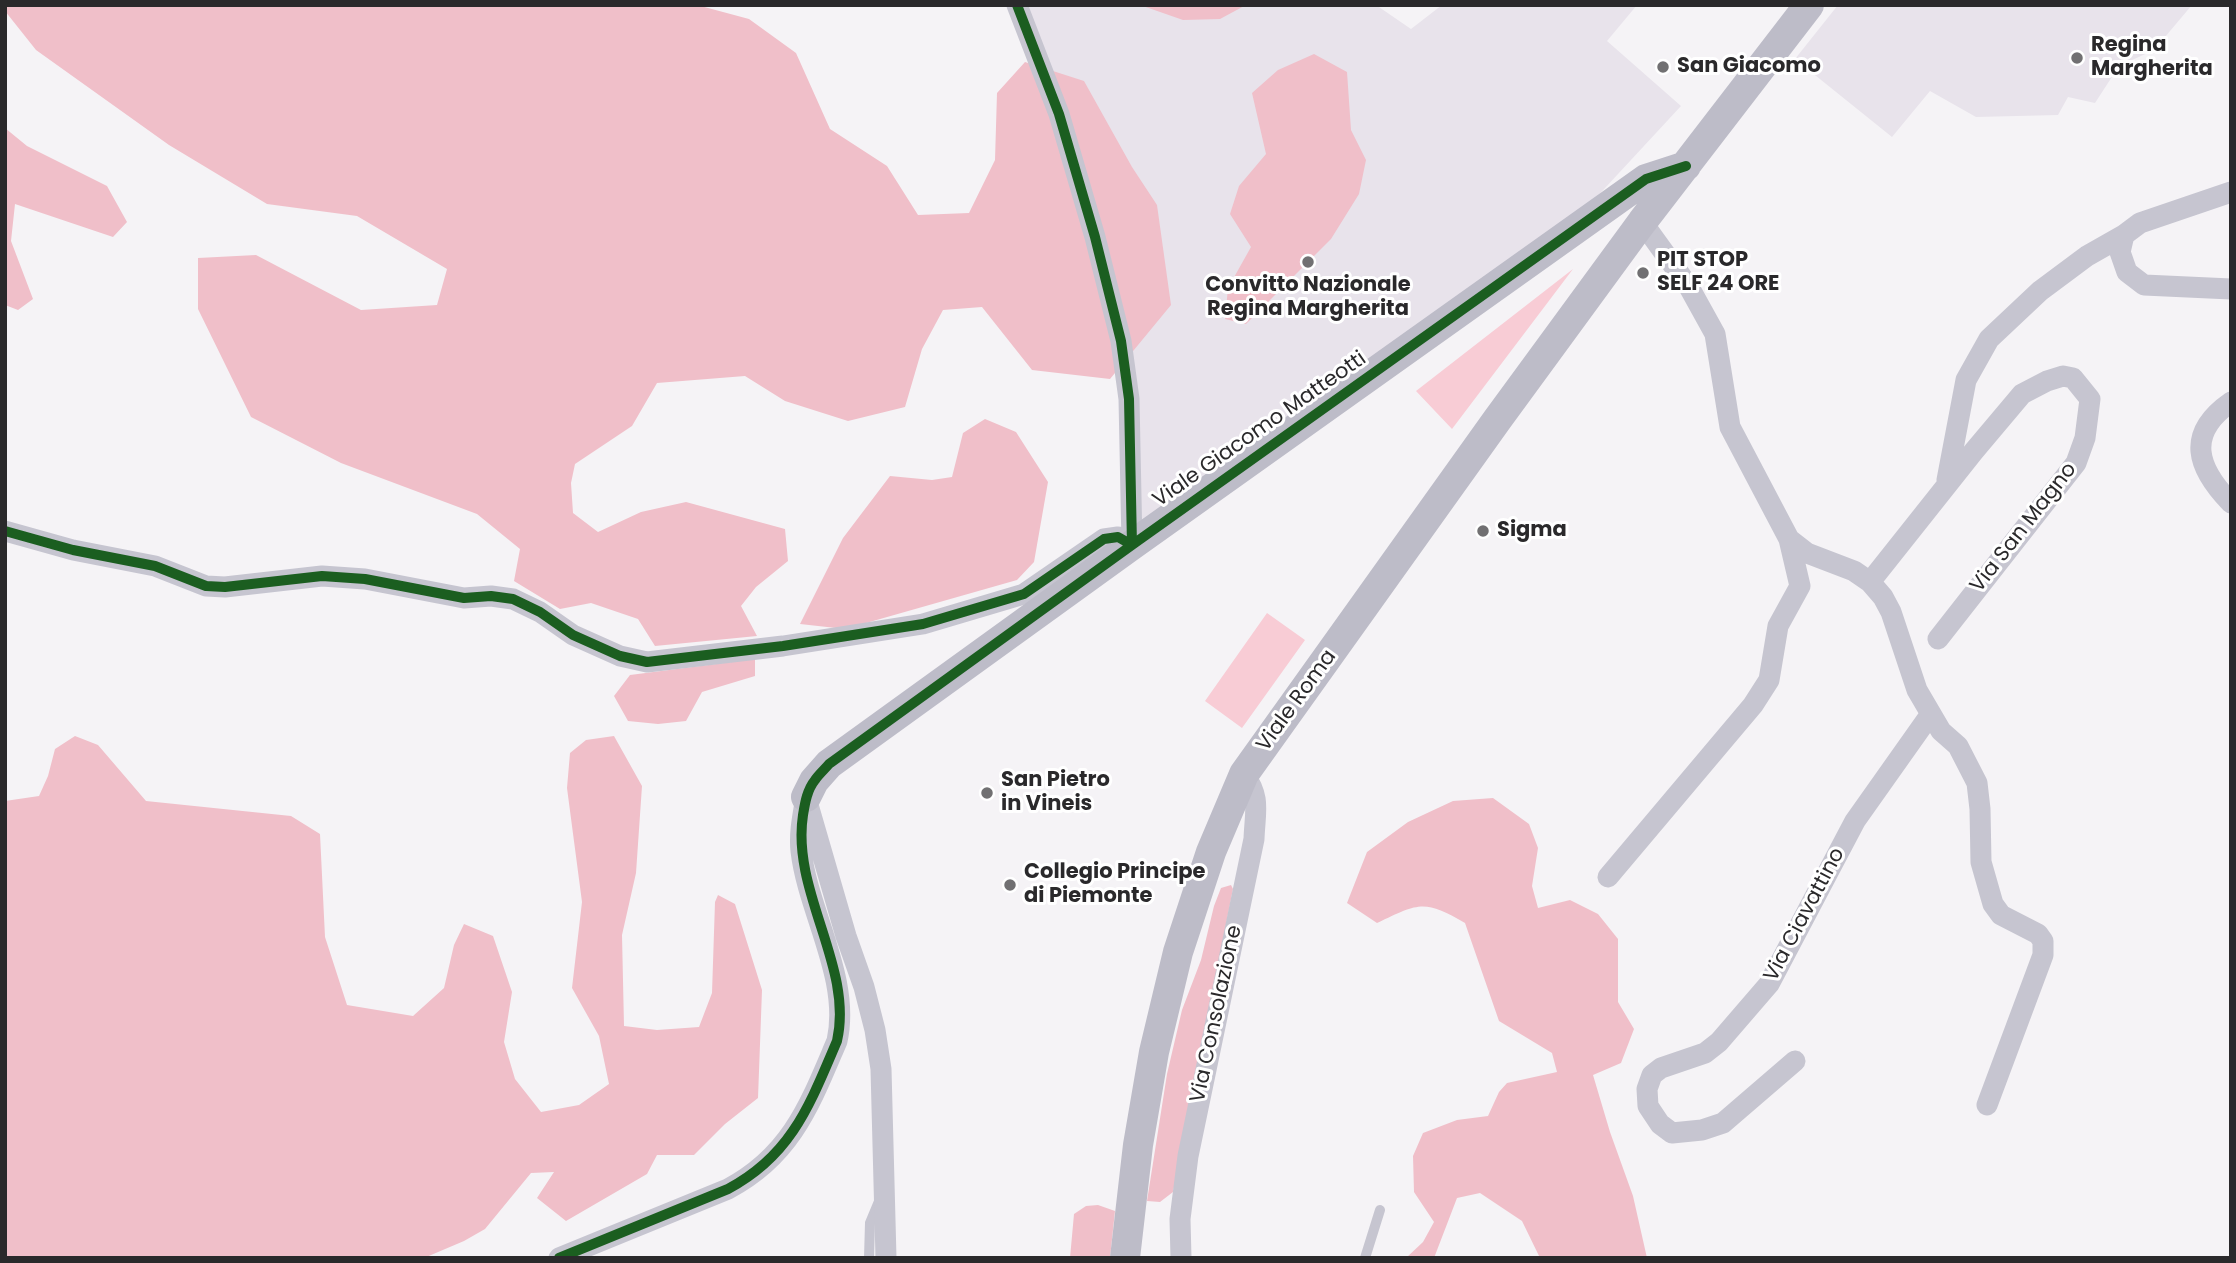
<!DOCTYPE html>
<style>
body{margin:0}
#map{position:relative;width:2236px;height:1263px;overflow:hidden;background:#f5f3f6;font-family:Poppins,sans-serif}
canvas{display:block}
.frame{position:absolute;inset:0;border:7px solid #2a292b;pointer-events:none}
</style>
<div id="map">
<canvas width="2236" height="1263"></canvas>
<div class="frame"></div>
</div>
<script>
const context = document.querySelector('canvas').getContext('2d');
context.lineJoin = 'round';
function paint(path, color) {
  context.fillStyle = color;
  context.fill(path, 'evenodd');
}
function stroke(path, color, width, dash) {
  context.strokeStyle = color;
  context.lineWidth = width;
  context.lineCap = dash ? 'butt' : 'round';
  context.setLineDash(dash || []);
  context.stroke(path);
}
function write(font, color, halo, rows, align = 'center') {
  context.font = font + ' Poppins,sans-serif';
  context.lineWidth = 6;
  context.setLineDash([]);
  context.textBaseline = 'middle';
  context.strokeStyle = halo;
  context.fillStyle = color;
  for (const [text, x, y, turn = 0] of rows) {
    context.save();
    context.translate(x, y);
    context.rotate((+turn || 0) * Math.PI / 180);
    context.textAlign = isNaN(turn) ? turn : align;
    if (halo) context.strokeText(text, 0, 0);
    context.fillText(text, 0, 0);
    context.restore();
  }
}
const built = new Path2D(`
 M1027 5H1376L1411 29 1442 5H1637L1607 41 1681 106 1593 201 1142 526 1131 375Z
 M1838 5H2192L2154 50 2119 66 2095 103 2068 97 2058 115 1976 117 1930 91 1892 137 1795 59Z`);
const green = new Path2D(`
 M1573 269 1452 429 1416 391Z
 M1267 613 1305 640 1242 728 1205 701Z`);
const forest = new Path2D(`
 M5 5H697L749 19 796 53 830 129 887 166 918 215 969 213 995 160 997 93 1025 62 1084 81 1132 167 1157 205 1171 305 1110 379 1032 370 982 307 943 310 922 349 905 407 848 421 785 401 745 376 657 383 632 426 575 464 571 483 573 513 598 532 641 512 686 502 785 529 788 561 756 587 741 606 757 636 655 646 638 619 591 603 560 609 514 581 520 549 477 514 341 463 251 417 198 309V258L256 255 361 310 437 305 447 269 357 216 267 204 169 145 36 50 5 11Z
 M1140 5H1246L1220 19 1183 20Z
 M1314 54 1347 72 1351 130 1366 160 1359 194 1331 239 1246 324 1225 319 1228 288 1251 247 1230 214 1239 186 1266 154 1252 93 1278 70Z
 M5 128 27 146 107 186 127 222 113 237 15 204 11 241 33 299 18 310 5 305Z
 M985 419 1016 432 1048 482 1034 562 1017 580 845 629 800 624 843 538 890 476 932 480 952 477 963 433Z
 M755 659V676L702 692 686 721 658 724 628 721 614 696 630 675Z
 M75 736 98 745 146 801 291 816 320 834 325 937 347 1005 413 1016 444 988 454 945 464 924 493 936 512 992 504 1042 515 1079 541 1112 579 1105 609 1084 599 1036 572 988 582 902 567 788 570 753 586 740 614 736 642 786 636 873 622 935 624 1026 657 1030 699 1027 712 993 715 902 718 895 735 904 762 990 758 1098 725 1124 694 1155H657L647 1174 566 1221 537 1198 554 1172 531 1173 485 1229 464 1241 424 1258H5V801L39 796 48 776 55 749Z
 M1493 798 1529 824 1538 848 1532 886 1538 908 1570 900 1598 914 1618 939V1002L1634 1029 1621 1063 1593 1075 1610 1132 1633 1196 1647 1258H1540L1522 1221 1480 1193 1457 1198 1434 1258H1406L1423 1242 1434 1222 1414 1192 1413 1156 1423 1133 1457 1120 1488 1116 1499 1092 1507 1083 1557 1072 1552 1053 1499 1021 1465 923C1424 899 1419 903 1377 923L1347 903 1367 852 1408 822 1453 801Z
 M1231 885 1233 889 1173 1192 1160 1202 1147 1201 1167 1074 1182 1010 1201 960 1214 906 1221 888Z
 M1098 1205 1115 1211 1110 1258H1070L1074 1214 1086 1206Z`);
const lane = new Path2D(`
 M869 1258 870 1223 880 1199
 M1365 1258 1380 1210`);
const street = new Path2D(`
 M1642 222 1689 287 1715 334 1730 427 1789 539 1807 553 1854 571 1870 582 1883 597 1891 612 1917 690 1941 731 1958 746 1977 783 1980 809 1981 862 1993 904 2001 915 2038 934 2043 941V955L1987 1105
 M2124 235 2120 252 2127 272 2144 285 2231 289
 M2231 402C2185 434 2197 468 2231 503
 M1947 480 1966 380 1989 339 2040 291 2087 256 2124 235 2140 223 2231 192
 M5 531 73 550 155 566 206 586 225 587 322 576 365 579 464 598 491 596 513 599 540 612 573 635 620 656 647 662 783 646 923 624 1024 594 1104 539 1118 537 1132 545 1129 399 1121 341 1095 237 1059 114 1017 5
 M1870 582 1974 451 2022 394 2047 381 2063 376 2073 378 2090 399 2085 438 2076 463 1938 639
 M808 805 846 936 864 987 875 1030 881 1069 886 1258
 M1608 877 1753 705 1769 680 1778 626 1800 586 1789 539
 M1795 1061 1723 1123 1702 1130 1672 1133 1660 1124 1648 1106 1647 1089 1652 1075 1661 1068 1705 1053 1719 1042 1769 984 1855 821 1930 715
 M559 1258 728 1189C792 1155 810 1104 837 1041 851 979 808 912 801 851 799 833 803 815 806 797
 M1181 1258 1180 1219 1188 1156 1254 839C1255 811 1261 798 1244 774`);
const secondary = new Path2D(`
 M806 797 814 781 829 764 1132 545 1646 179 1686 166
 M1125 1258 1138 1145 1154 1052 1178 952 1211 852 1244 774 1497 420 1642 222 1809 5`);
const cycleway = new Path2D(`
 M5 531 73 550 155 566 206 586 225 587 322 576 365 579 464 598 491 596 513 599 540 612 573 635 620 656 647 662 783 646 923 624 1024 594 1104 539 1118 537 1132 545 1129 399 1121 341 1095 237 1059 114 1017 5
 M559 1258 728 1189C792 1155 810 1104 837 1041 854 967 791 892 803 815 805 803 807 790 815 780 819 774 825 769 829 764L1132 545 1646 179 1686 166`);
const markers = [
 [2077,58,7,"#717072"],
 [1663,67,7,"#717072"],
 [1308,262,7,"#717072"],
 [1643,273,7,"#717072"],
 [1483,531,7,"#717072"],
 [987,793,7,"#717072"],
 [1010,885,7,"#717072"]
];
const poiNames = [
 ["Regina",2091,46],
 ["Margherita",2091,70],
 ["San Giacomo",1677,67],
 ["PIT STOP",1657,261],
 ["SELF 24 ORE",1657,285],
 ["Convitto Nazionale",1308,286,"center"],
 ["Regina Margherita",1308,310,"center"],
 ["Sigma",1497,531],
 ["San Pietro",1001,781],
 ["in Vineis",1001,805],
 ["Collegio Principe",1024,873],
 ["di Piemonte",1024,897]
];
const streetNames = [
 ["Viale Giacomo Matteotti",1260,430,-35],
 ["Via San Magno",2024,528,-52],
 ["Viale Roma",1297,701,-54],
 ["Via Ciavattino",1805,915,-62],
 ["Via Consolazione",1217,1014,-78]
];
paint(built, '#e8e3eb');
paint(green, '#f8ccd5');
paint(forest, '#f0bfc9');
stroke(lane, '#c6c5d0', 10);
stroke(street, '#c6c5d0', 21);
stroke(secondary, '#bdbcc8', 30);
stroke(cycleway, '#1b5e20', 10);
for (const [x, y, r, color] of markers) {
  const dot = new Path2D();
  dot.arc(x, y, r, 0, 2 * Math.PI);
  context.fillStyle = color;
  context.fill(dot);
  stroke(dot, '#fff', 2.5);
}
write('bold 21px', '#2a292b', '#fff', poiNames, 'left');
write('21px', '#2a292b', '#fff', streetNames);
</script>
